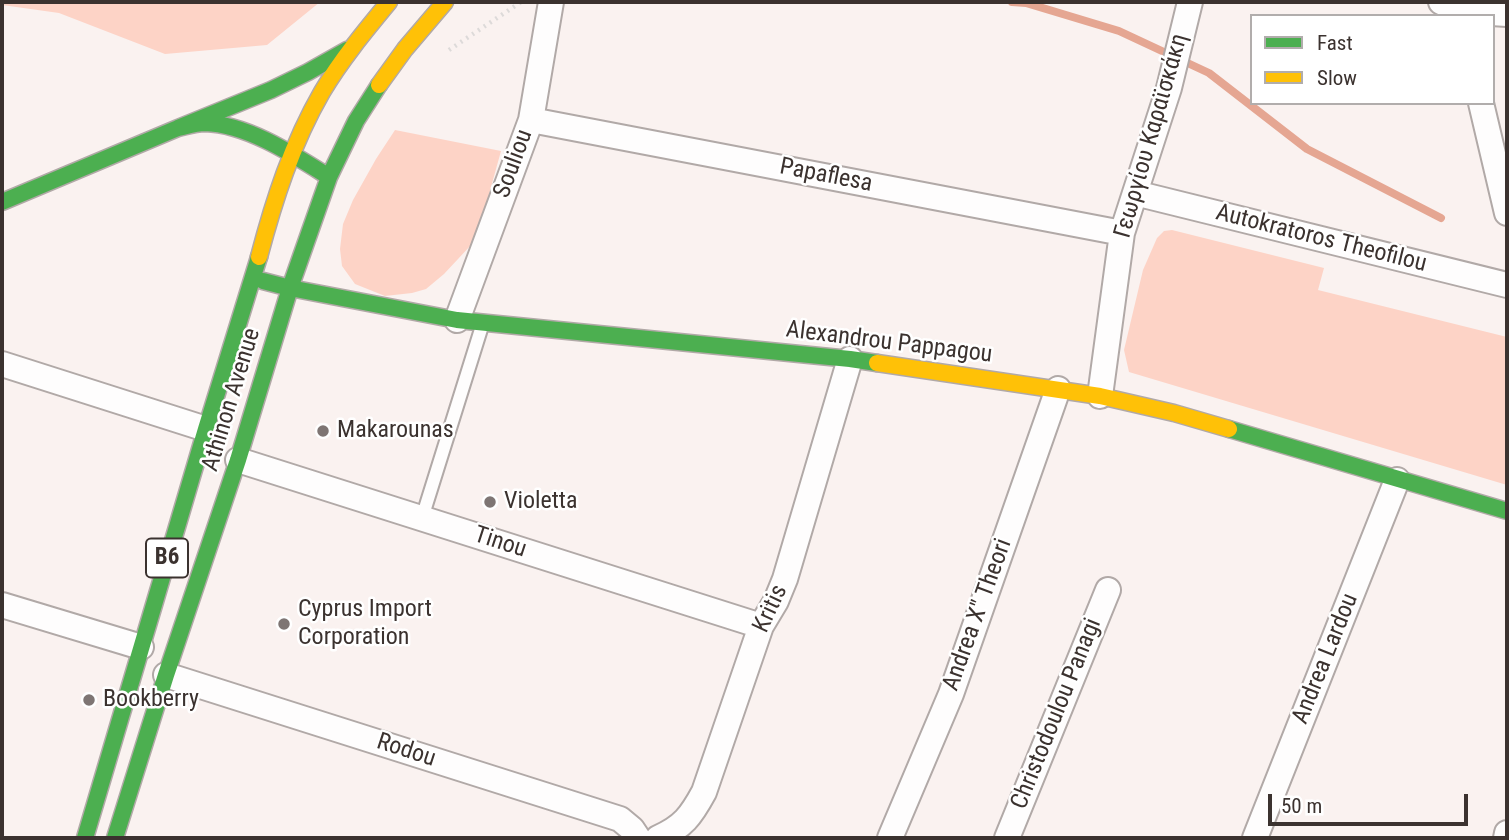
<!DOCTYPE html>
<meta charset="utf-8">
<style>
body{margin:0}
#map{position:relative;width:1509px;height:840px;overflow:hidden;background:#faf2f0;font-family:"Roboto Condensed",sans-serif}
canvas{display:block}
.frame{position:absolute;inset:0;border:4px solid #3b322f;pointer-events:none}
.legend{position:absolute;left:1250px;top:14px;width:245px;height:91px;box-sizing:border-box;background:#fff;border:2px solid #b1adac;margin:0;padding:9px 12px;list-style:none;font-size:21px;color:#3b322f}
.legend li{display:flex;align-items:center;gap:14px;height:35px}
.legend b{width:35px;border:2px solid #b1adac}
.scale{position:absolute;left:1268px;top:794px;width:200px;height:32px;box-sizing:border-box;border:4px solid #3b322f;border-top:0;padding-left:9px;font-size:21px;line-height:24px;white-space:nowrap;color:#3b322f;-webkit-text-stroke:5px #fff;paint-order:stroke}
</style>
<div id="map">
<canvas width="1509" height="840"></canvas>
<div class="frame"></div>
<ul class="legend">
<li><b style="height:9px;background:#4caf50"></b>Fast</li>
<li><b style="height:9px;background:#ffc107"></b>Slow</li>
</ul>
<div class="scale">50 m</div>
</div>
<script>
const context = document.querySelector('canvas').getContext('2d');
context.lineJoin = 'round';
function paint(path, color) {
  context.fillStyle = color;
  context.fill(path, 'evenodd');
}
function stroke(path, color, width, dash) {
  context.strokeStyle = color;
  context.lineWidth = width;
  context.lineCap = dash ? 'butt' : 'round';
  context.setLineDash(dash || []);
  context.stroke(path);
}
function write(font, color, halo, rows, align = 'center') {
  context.font = font + ' "Roboto Condensed",sans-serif';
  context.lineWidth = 5;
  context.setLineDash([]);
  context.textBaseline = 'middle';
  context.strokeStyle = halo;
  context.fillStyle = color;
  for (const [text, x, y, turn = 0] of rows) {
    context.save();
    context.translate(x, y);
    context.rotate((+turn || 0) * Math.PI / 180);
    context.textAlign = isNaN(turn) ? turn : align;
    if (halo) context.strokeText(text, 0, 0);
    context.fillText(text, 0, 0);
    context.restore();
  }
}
const green = new Path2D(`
 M2 2H320L267 45 165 54 59 13 2 5Z
 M395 130 501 151 483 216 472 244 444 274 426 289 412 293 385 296 355 284 342 266 340 249 343 224 353 200 376 159Z
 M1172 230 1324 268 1318 290 1507 337V485L1129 372 1124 350 1143 270 1157 238 1164 231Z`);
const stream = new Path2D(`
 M1012 2 1026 3 1119 31 1209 73 1307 149 1441 218`);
const path = new Path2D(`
 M449 50 521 2`);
const lane = new Path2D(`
 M422 518 482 326`);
const street = new Path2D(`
 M1441 2 1459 11 1507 14
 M1481 103 1507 213
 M531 120 1122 233
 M1135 193 1507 285
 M457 320 531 120 551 2
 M2 364 206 429
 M1100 396 1122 233 1169 88 1190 2
 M238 460 761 626
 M2 605 141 647
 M166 675 620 819 632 829 638 838
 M658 838C683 827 691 816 704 792L761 626 776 601 785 579 850 359
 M890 838 951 694 1058 389
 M1007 838 1108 590
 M1255 838 1397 480
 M1506 838 1507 833`);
const fast = new Path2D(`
 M178 128 271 90 308 72 347 50
 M2 202 178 128C187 126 196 123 205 123 247 124 294 155 329 177
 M263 281 290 288 457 320 850 359 877 363
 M1229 429 1507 511
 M85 838 206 429 259 257
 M115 838 166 675 238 460 290 288 329 177 356 121 379 85`);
const slow = new Path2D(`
 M379 85 405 49 445 2
 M259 257C274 200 292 144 322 92 341 60 365 31 389 2
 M877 363 1100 396 1174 413 1229 429`);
const markers = [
 [323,431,7,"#7e7573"],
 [490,502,7,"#7e7573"],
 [284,624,7,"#7e7573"],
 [89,700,7,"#7e7573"]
];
const shields = [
 [167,558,42]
];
const shieldNames = [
 ["B6",167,558]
];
const streetNames = [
 ["Γεωργίου Καραϊσκάκη",1152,136,-74],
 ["Souliou",514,164,-70],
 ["Papaflesa",826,176,11],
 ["Autokratoros Theofilou",1321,239,14],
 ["Alexandrou Pappagou",889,343,7],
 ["Athinon Avenue",232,400,-73],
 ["Tinou",500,543,18],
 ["Kritis",771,609,-65],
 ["Andrea X\" Theori",978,615,-70],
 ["Andrea Lardou",1326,659,-68],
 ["Christodoulou Panagi",1057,714,-68],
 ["Rodou",406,751,18]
];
const poiNames = [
 ["Makarounas",337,431],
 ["Violetta",504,502],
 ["Cyprus Import",298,610],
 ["Corporation",298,638],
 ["Bookberry",103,700]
];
paint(green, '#fdd3c6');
stroke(stream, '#e5a692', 8);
stroke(lane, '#b1a9a7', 16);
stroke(street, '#b1a9a7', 28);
stroke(fast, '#b1a9a7', 19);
stroke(slow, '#b1a9a7', 19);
stroke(path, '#dddad9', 4.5, [2, 5]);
stroke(lane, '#fefdfd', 12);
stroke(street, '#fefdfd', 24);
stroke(fast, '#4caf50', 16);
stroke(slow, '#ffc107', 16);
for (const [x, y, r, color] of markers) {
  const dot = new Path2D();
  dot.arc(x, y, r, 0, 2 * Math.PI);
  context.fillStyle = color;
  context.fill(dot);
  stroke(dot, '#fff', 2.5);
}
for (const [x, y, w] of shields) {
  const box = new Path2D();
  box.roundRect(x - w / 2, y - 19.5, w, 39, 5);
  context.fillStyle = '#fff';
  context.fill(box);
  stroke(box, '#3b322f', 2);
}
write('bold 23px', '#3b322f', null, shieldNames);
write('24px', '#3b322f', '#fff', streetNames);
write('24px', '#3b322f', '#fff', poiNames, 'left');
</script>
